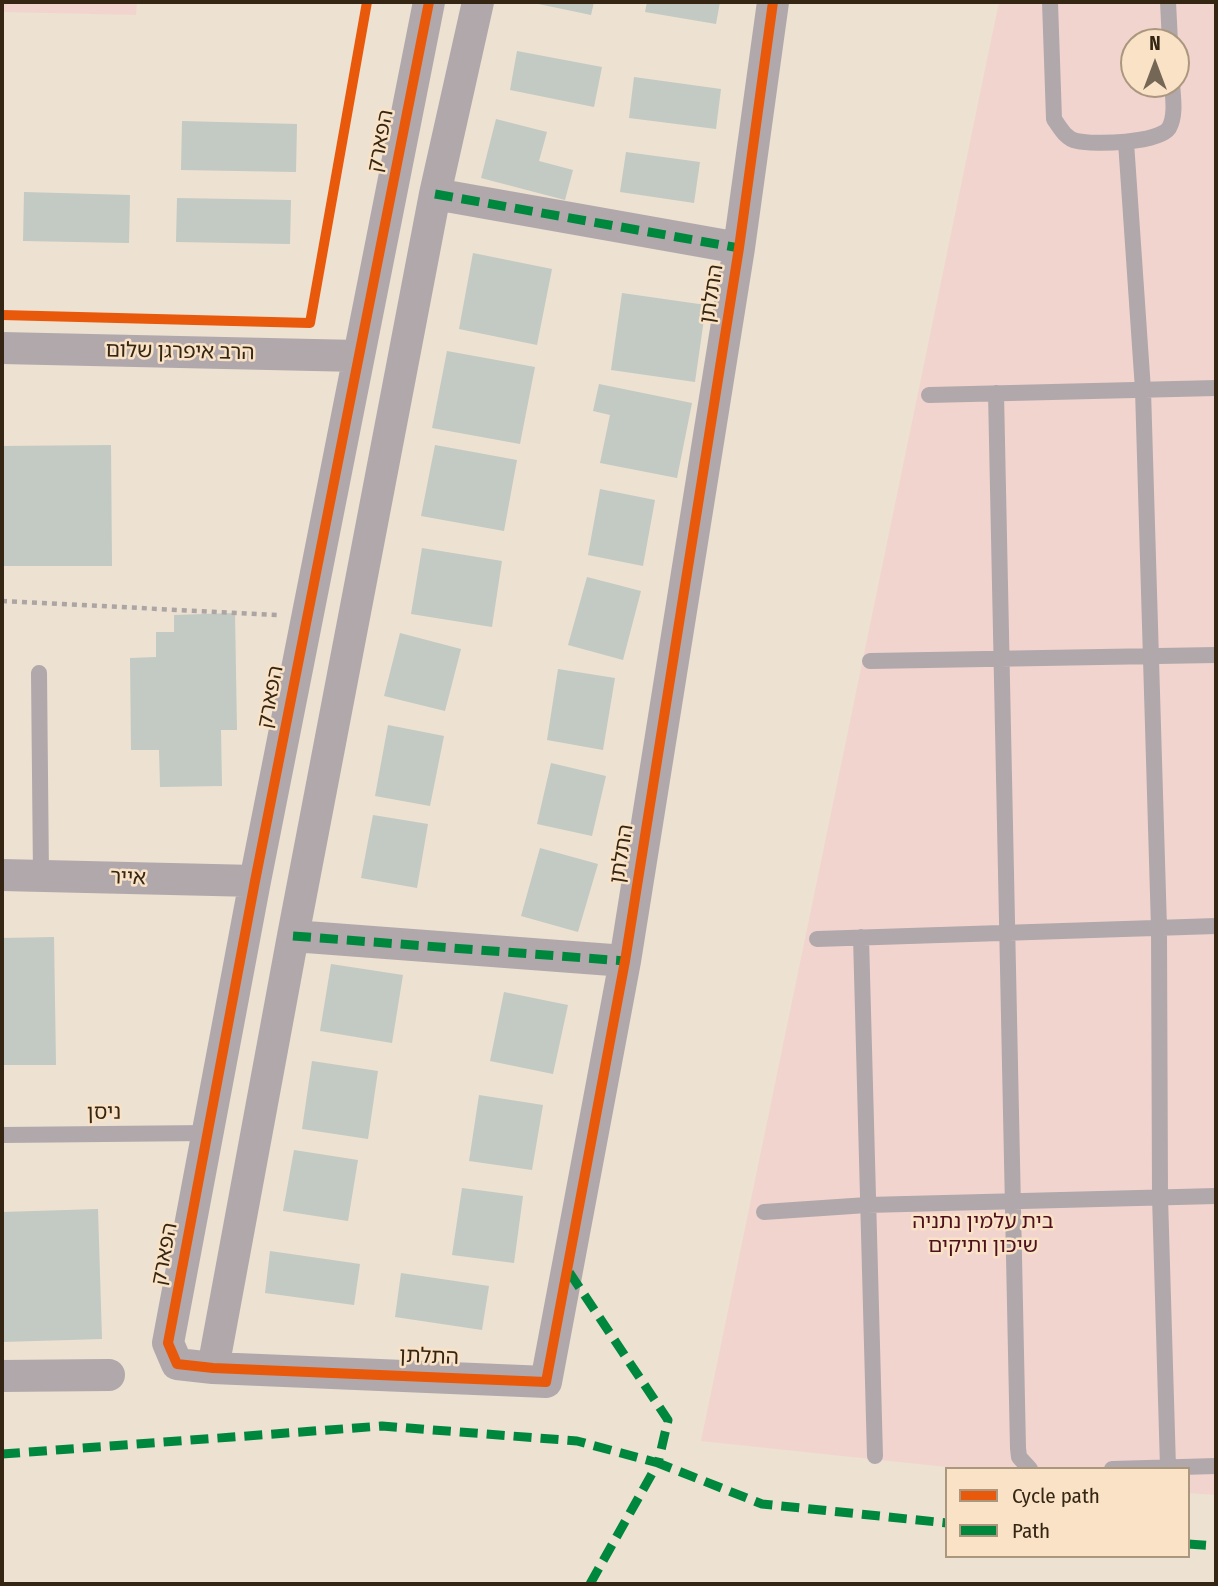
<!DOCTYPE html>
<meta charset="utf-8">
<style>
body{margin:0}
#map{position:relative;width:1218px;height:1586px;overflow:hidden;background:#ede1d1;font-family:"Fira Sans Condensed",sans-serif}
canvas{display:block}
.frame{position:absolute;inset:0;border:4px solid #342613;pointer-events:none}
.legend{position:absolute;left:945px;top:1467px;width:245px;height:91px;box-sizing:border-box;background:#f9e2c5;border:2px solid #aa977e;margin:0;padding:9px 12px;list-style:none;font-size:21px;color:#342613}
.legend li{display:flex;align-items:center;gap:14px;height:35px}
.legend b{width:35px;border:2px solid #aa977e}
.north{position:absolute;left:1120px;top:28px;width:70px;height:70px;box-sizing:border-box;background:#f9e2c5;border:2px solid #aa977e;border-radius:50%;rotate:0deg;font-size:19px;font-weight:700;line-height:28px;text-align:center;color:#342613}
.north::after{content:'';display:block;margin:auto;width:24px;height:32px;background:#756756;clip-path:polygon(50% 0,100% 100%,50% 72%,0 100%)}
</style>
<div id="map">
<canvas width="1218" height="1586"></canvas>
<div class="frame"></div>
<ul class="legend">
<li><b style="height:9px;background:#e8590c"></b>Cycle path</li>
<li><b style="height:9px;background:#00873e"></b>Path</li>
</ul>
<div class="north">N</div>
</div>
<script>
const context = document.querySelector('canvas').getContext('2d');
context.lineJoin = 'round';
function paint(path, color) {
  context.fillStyle = color;
  context.fill(path, 'evenodd');
}
function stroke(path, color, width, dash) {
  context.strokeStyle = color;
  context.lineWidth = width;
  context.lineCap = dash ? 'butt' : 'round';
  context.setLineDash(dash || []);
  context.stroke(path);
}
function write(font, color, halo, rows, align = 'center') {
  context.font = font + ' "Fira Sans Condensed","Noto Sans Hebrew",sans-serif';
  context.lineWidth = 5;
  context.setLineDash([]);
  context.textBaseline = 'middle';
  context.strokeStyle = halo;
  context.fillStyle = color;
  for (const [text, x, y, turn = 0] of rows) {
    context.save();
    context.translate(x, y);
    context.rotate((+turn || 0) * Math.PI / 180);
    context.textAlign = isNaN(turn) ? turn : align;
    if (halo) context.strokeText(text, 0, 0);
    context.fillText(text, 0, 0);
    context.restore();
  }
}
const green = new Path2D(`
 M2 2H137L136 15 2 12Z
 M999 2H1216V1495L1188 1493V1469H965L701 1441ZM1134 42H1176V84H1134Z`);
const building = new Path2D(`
 M529 2H594L591 15Z
 M647 2H720L716 24 645 12Z
 M517 51 602 67 594 107 510 90Z
 M634 77 721 89 716 129 629 118Z
 M496 119 547 132 539 161 573 170 565 200 481 178Z
 M182 121 297 124 296 172 181 170Z
 M626 152 700 162 694 203 620 192Z
 M24 192 130 195 129 243 23 241Z
 M177 198 291 200 290 244 176 242Z
 M473 253 552 269 537 345 459 329Z
 M622 293 706 305 695 382 611 370Z
 M447 351 535 367 520 444 432 428Z
 M599 384 692 403 677 478 600 463 610 415 593 411Z
 M111 445 112 566H2V446Z
 M435 445 517 460 504 531 421 516Z
 M600 489 655 500 643 566 588 555Z
 M422 548 502 561 492 627 411 614Z
 M587 577 641 591 623 660 568 645Z
 M235 613 237 730H221L222 786 160 787 159 750H131L130 658 156 657V632H174V615Z
 M400 633 461 649 445 711 384 696Z
 M558 669 615 678 603 750 547 740Z
 M388 725 444 736 430 806 375 796Z
 M551 763 606 776 592 836 537 824Z
 M373 815 428 824 417 888 361 878Z
 M540 848 598 864 578 932 521 916Z
 M54 937 56 1065H2V938Z
 M331 964 403 975 392 1043 320 1031Z
 M504 992 568 1005 553 1074 490 1061Z
 M312 1061 378 1071 368 1139 302 1129Z
 M479 1095 543 1105 532 1170 469 1161Z
 M294 1150 358 1160 348 1221 283 1211Z
 M462 1188 523 1196 514 1263 452 1255Z
 M98 1209 102 1339 2 1342V1212Z
 M270 1251 360 1264 354 1305 265 1293Z
 M401 1273 489 1286 482 1330 395 1317Z`);
const path = new Path2D(`
 M2 601 277 615`);
const lane = new Path2D(`
 M1050 2 1054 119C1060 128 1066 139 1077 141 1094 145 1159 143 1169 128 1176 116 1173 97 1172 84
 M1168 2 1170 42
 M1126 142 1143 390 1159 928 1160 1197 1168 1467
 M996 393 1018 1448 1019 1457 1030 1469
 M929 395 1216 388
 M870 661 1216 655
 M39 673 41 876
 M861 937 875 1456
 M817 939 1216 926
 M2 1135 207 1133
 M764 1212 867 1205 1216 1196
 M1112 1469 1216 1466`);
const street = new Path2D(`
 M429 2 255 881 168 1343 177 1364 213 1368 546 1382 625 961 739 248 773 2
 M435 194 739 248
 M2 348 358 356
 M2 875 255 881
 M293 936 625 961
 M213 1368 293 936 435 194 478 2
 M2 1376 109 1375`);
const quiet = new Path2D(`
 M435 194 739 248
 M293 936 625 961
 M2 1454 382 1426 577 1441 658 1463 668 1420 567 1269
 M1188 1544 1216 1546
 M590 1584 658 1463 762 1504 947 1523`);
const cycleway = new Path2D(`
 M429 2 255 881 168 1343 177 1364 213 1368 546 1382 625 961 739 248 773 2
 M2 315 310 323 367 2`);
const streetNames = [
 ["הפארק",381,141,-79],
 ["התלתן",712,294,-81],
 ["הרב איפרגן שלום",180,352,1],
 ["הפארק",271,697,-79],
 ["התלתן",622,854,-81],
 ["אייר",128,878,2],
 ["ניסן",104,1113,-1],
 ["הפארק",165,1254,-79],
 ["התלתן",429,1357,2]
];
const parkNames = [
 ["בית עלמין נתניה",983,1222],
 ["שיכון ותיקים",983,1246]
];
paint(green, '#f2d4cf');
paint(building, '#c2cac3');
stroke(path, '#aca5a3', 4.5, [5, 5]);
stroke(lane, '#b1a8ac', 16);
stroke(street, '#b1a8ac', 32);
stroke(quiet, '#00873e', 9, [18, 9]);
stroke(cycleway, '#e8590c', 10);
write('21px', '#342613', '#f9e2c5', streetNames);
write('21px', '#4e101e', '#f9e2c5', parkNames);
</script>
